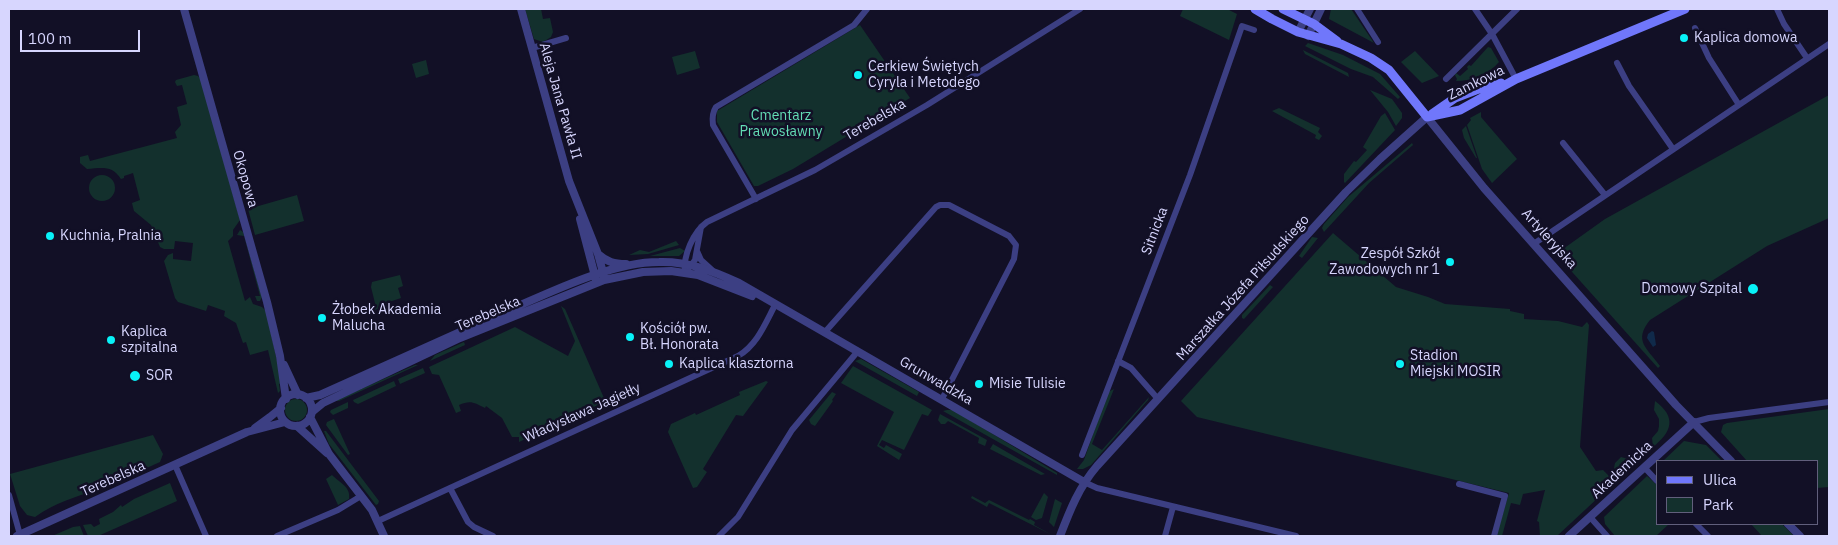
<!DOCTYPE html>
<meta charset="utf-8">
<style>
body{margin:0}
#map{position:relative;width:1838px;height:545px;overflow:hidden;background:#121026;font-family:"IBM Plex Sans",sans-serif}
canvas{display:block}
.frame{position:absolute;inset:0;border:10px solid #d7d6fe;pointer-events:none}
.legend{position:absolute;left:1656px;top:460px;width:162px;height:65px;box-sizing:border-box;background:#121026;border:1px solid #615f7c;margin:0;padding:6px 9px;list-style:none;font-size:15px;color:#d7d6fe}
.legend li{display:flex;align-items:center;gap:10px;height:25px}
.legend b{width:25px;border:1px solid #615f7c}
.scale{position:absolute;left:20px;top:30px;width:120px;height:22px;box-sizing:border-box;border:2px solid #d7d6fe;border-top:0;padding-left:6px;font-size:15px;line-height:18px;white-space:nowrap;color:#d7d6fe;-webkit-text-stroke:4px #121026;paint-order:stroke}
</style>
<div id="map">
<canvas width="1838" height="545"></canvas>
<div class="frame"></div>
<ul class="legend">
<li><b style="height:6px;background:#7077fb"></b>Ulica</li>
<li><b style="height:14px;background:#13302d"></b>Park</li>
</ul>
<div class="scale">100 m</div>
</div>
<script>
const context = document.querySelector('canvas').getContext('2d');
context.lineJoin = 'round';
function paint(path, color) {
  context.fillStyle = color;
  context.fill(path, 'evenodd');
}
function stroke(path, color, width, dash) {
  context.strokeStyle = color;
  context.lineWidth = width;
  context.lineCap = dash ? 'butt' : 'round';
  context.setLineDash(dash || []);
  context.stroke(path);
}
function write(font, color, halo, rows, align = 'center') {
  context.font = font + ' "IBM Plex Sans",sans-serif';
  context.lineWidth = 5;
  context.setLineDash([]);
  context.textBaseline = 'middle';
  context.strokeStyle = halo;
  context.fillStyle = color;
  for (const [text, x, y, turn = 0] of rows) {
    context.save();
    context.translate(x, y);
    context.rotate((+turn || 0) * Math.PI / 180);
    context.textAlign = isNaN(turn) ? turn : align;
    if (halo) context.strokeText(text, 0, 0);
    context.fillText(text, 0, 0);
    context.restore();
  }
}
const green = new Path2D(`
 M525 9H541L543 19 550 18 553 32 551 37 543 42 534 39Z
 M1183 9H1227L1237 14 1229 40 1180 16Z
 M1331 9H1351L1374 43 1329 19Z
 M860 25 910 98 793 169 758 186H754L717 122V111Z
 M1308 43 1343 55 1380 74 1400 97 1398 99 1373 77 1351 69 1305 46Z
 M1488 47 1491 48 1499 62C1489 74 1472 81 1456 81L1457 79 1455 75 1456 73 1460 76 1468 69 1467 67 1469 65 1471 66Z
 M1303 50 1348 73 1349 77 1305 54Z
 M695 51 700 68 677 75 672 57Z
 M1415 51 1439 76 1422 83 1401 62Z
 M426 60 429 74 416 78 412 64Z
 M194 75 198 76 201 79 240 220 233 230V236L228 241 245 301 250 297 253 304 262 307 266 311 282 383 279 384 280 391 278 393 268 350 250 355 246 342 243 343 236 323 224 316 225 311 208 305 206 311 178 302 175 298 164 261 168 255 173 253V259L191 261 193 243 175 241 174 249H164L160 247 151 225 134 211 132 203 140 200 133 173 124 176V178L121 179C112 165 102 168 87 169L80 163V157L88 155 90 161 177 138 175 132 181 125 177 107 187 104 182 85 177 86 175 82 176 80Z
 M1370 90 1392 99 1402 113V118L1396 126 1388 112Z
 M1829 95V218L1767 246 1650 320C1633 341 1647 348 1660 366L1658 368 1556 254 1605 219Z
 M1279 108 1320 128 1318 132 1322 136 1319 140 1315 138 1316 135 1272 111Z
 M1481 112V117L1517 159 1492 183 1482 169 1467 125 1471 120 1470 118Z
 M1385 113 1395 130 1345 183 1344 182V174L1354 161 1356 162 1367 150 1363 147 1381 116Z
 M1466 126 1477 158H1476L1464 138 1462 130Z
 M1412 143 1413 145 1369 183 1324 232 1322 228 1324 224 1348 197Z
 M89 188a13 13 0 1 1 26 0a13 13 0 1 1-26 0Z
 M297 195 304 221 255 235 248 209Z
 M240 230 243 232 262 297 260 301H257L255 296H260L244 236 237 235Z
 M1333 233 1396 287 1428 297 1445 304 1510 309V311L1524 314V319L1558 321 1582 327 1587 322 1589 325 1580 447 1596 471 1603 470 1615 482 1557 536H1540L1539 522 1537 521 1545 490 1523 494 1520 505 1511 503 1502 536H1496L1509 493 1197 417 1181 401Z
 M1312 237 1318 238 1302 258 1299 256Z
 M676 241 679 245 648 254 629 255 640 250 649 252Z
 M680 248 685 251 679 256H650Z
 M400 275 403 286 398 288 401 298 389 302V305L375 310 374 306 375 303 371 287 372 282Z
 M1270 285 1273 287 1244 319 1242 318V315Z
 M561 306 565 309 604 398 600 404 519 442V437H512L502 418 486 406 485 408C474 402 470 400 459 405L461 411 456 413 439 375 432 374 429 367 515 327 568 356 575 341Z
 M464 342 465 345 430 361 435 355Z
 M861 359 919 392 917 396 855 361Z
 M415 365H418L339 401H334Z
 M853 366 932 410 928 416 922 414 904 450 882 440 879 445 884 448 886 445 902 454 899 460 877 446 894 412 841 383Z
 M423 368 425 373 400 384 398 379Z
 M394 381 396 386 358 404 354 402 353 400Z
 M766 381 768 382 743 416 736 415 703 469 707 472 697 487 693 488 668 432 671 424 695 413 696 415 740 395 739 392Z
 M1114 389 1092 444 1102 450 1149 397 1148 400 1091 465 1083 469H1077L1084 460 1108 392Z
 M832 392 836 394 832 400 833 401 815 426 811 424 809 420Z
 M285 410a11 11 0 1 1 22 0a11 11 0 1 1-22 0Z
 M1655 401C1677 417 1672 432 1653 447L1652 438 1658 431 1659 426V419L1654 410Z
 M348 402V408L333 415 330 412 331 410Z
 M1829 409V487L1817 488V461H1747L1721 432 1723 425 1727 423Z
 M947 410H953L973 422 1057 473V475L943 411Z
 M940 414 987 440 985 446 978 443 979 438 948 421 945 424H941L938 420Z
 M334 419 350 454 348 455 326 425 327 422Z
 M324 431H326L379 501 378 504 376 505 329 444Z
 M153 435 163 454 160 462C139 471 119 482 99 489 75 497 55 503 35 517L27 515 20 506 10 474Z
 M1684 441 1706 445 1722 461H1663Z
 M993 444 1045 474 1041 475 990 449Z
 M1621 457 1632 460 1640 459 1622 476 1614 468 1615 463Z
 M332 475C340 483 351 487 349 499L338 505 326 479Z
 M1647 476 1657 485V524H1669L1656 536H1615L1605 524 1604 517Z
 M170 483 177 501 98 536H88L83 525 91 524 94 527 100 524 99 519 113 512 121 505 122 507 134 499Z
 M1044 493 1048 497 1042 518 1036 520 1031 517Z
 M972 496 985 503 989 500 1029 520 1030 519 1035 522 1034 525 1052 535 989 503 987 507 971 498Z
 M1055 499 1062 503 1054 527 1049 522Z
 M1751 524H1782L1794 536H1762Z
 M80 526 84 536H52L73 527Z`);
const water = new Path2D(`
 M1652 331 1654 332 1656 345 1653 347 1647 338 1648 334Z`);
const minor = new Path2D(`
 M1357 9 1378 42
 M1475 9 1492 34 1516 79
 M1777 9 1784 24 1807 58
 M1695 28 1709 58 1739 105
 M532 48 566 38
 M1617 63 1629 86 1673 149
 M1446 79 1517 9
 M1563 143 1605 195
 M756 199 713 125C712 118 712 113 716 107L854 25 867 9
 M1535 243 1829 44
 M697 251 701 260 712 270
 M688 269 695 260 701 227
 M685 272C683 256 693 232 707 222L815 170 927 105 1080 9
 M825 332 936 207 940 205H949L1009 236 1016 245 1014 259 942 399
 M1118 361 1131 368 1158 399
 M1694 422 1709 418 1829 402
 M1082 455 1190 175 1242 26 1254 30
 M175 465 206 536
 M1644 467 1657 481
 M1084 482 1097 488 1296 536
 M1459 484 1505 496 1494 536
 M450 488 468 522 474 527 493 536
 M9 495 20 535
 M1590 517 1607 536
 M378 521 738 356C757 345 765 324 775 305
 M1696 524 1708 536
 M277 536 338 510 361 496
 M719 536 738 517 792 430 858 351
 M1165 536 1173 507`);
const tertiary = new Path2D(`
 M184 9 267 302 280 356 286 399
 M521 9 569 181 598 254 604 276
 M1298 32 1310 9
 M1308 36 1321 9
 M580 219 596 280
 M598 254C607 262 614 264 626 264
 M284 365 298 395
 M280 410a16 16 0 1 1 32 0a16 16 0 1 1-32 0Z
 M306 398 320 395C382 367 445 339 507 311 551 292 611 262 659 262 688 261 713 271 739 283L1084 482
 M312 412 323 403 460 338 604 280 643 272 671 271 698 275 752 296
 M310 417 329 454 372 510 384 536
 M297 426 327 453
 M255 428 270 417 281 408
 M1788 524 1800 536
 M17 536 247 432 285 422
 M1060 536C1070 510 1079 487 1097 466L1346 192 1380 159 1427 117 1484 188 1676 405 1731 461
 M1569 536 1694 422`);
const secondary = new Path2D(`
 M1255 9 1272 19 1298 32 1341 44 1371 58 1389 70 1427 117
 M1283 9 1314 24 1337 41
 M1432 114 1455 98 1476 90 1501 83
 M1427 117 1460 110 1516 79 1685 9`);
const markers = [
 [1684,38,5,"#08f2f8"],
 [858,75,5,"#08f2f8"],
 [50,236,5,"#08f2f8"],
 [1450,262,5,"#08f2f8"],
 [1753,289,6,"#08f2f8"],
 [322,318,5,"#08f2f8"],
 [630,337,5,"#08f2f8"],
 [111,340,5,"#08f2f8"],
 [669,364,5,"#08f2f8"],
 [1400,364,5,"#08f2f8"],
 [135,376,6,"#08f2f8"],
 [979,384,5,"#08f2f8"]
];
const poiNames = [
 ["Kaplica domowa",1694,38],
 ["Cerkiew Świętych",868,67],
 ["Cyryla i Metodego",868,83],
 ["Kuchnia, Pralnia",60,236],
 ["Zespół Szkół",1440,254,"right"],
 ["Zawodowych nr 1",1440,270,"right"],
 ["Domowy Szpital",1742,289,"right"],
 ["Żłobek Akademia",332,310],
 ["Malucha",332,326],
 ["Kościół pw.",640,329],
 ["Bł. Honorata",640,345],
 ["Kaplica",121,332],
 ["szpitalna",121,348],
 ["Stadion",1410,356],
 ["Miejski MOSIR",1410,372],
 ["Kaplica klasztorna",679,364],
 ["SOR",146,376],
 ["Misie Tulisie",989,384]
];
const streetNames = [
 ["Zamkowa",1476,83,-26],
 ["Aleja Jana Pawła II",560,101,74],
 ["Terebelska",875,120,-30],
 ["Okopowa",245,179,74],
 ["Sitnicka",1155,231,-69],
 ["Artyleryjska",1549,239,48],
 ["Marszałka Józefa Piłsudskiego",1243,288,-48],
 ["Terebelska",488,314,-23],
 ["Grunwaldzka",936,381,30],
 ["Władysława Jagiełły",582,413,-24],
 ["Akademicka",1622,470,-43],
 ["Terebelska",113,479,-24]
];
const parkNames = [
 ["Cmentarz",781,116],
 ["Prawosławny",781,132]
];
paint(green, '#13302d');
paint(water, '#102a4a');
stroke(minor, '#3c3f83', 6);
stroke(tertiary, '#3c3f83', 8);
stroke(secondary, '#7077fb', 9);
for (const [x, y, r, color] of markers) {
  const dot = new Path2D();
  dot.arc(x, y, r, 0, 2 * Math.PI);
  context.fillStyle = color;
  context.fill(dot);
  stroke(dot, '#121026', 2);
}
write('14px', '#d7d6fe', '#121026', poiNames, 'left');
write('14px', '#d7d6fe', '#121026', streetNames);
write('14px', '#63ddb5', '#121026', parkNames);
</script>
